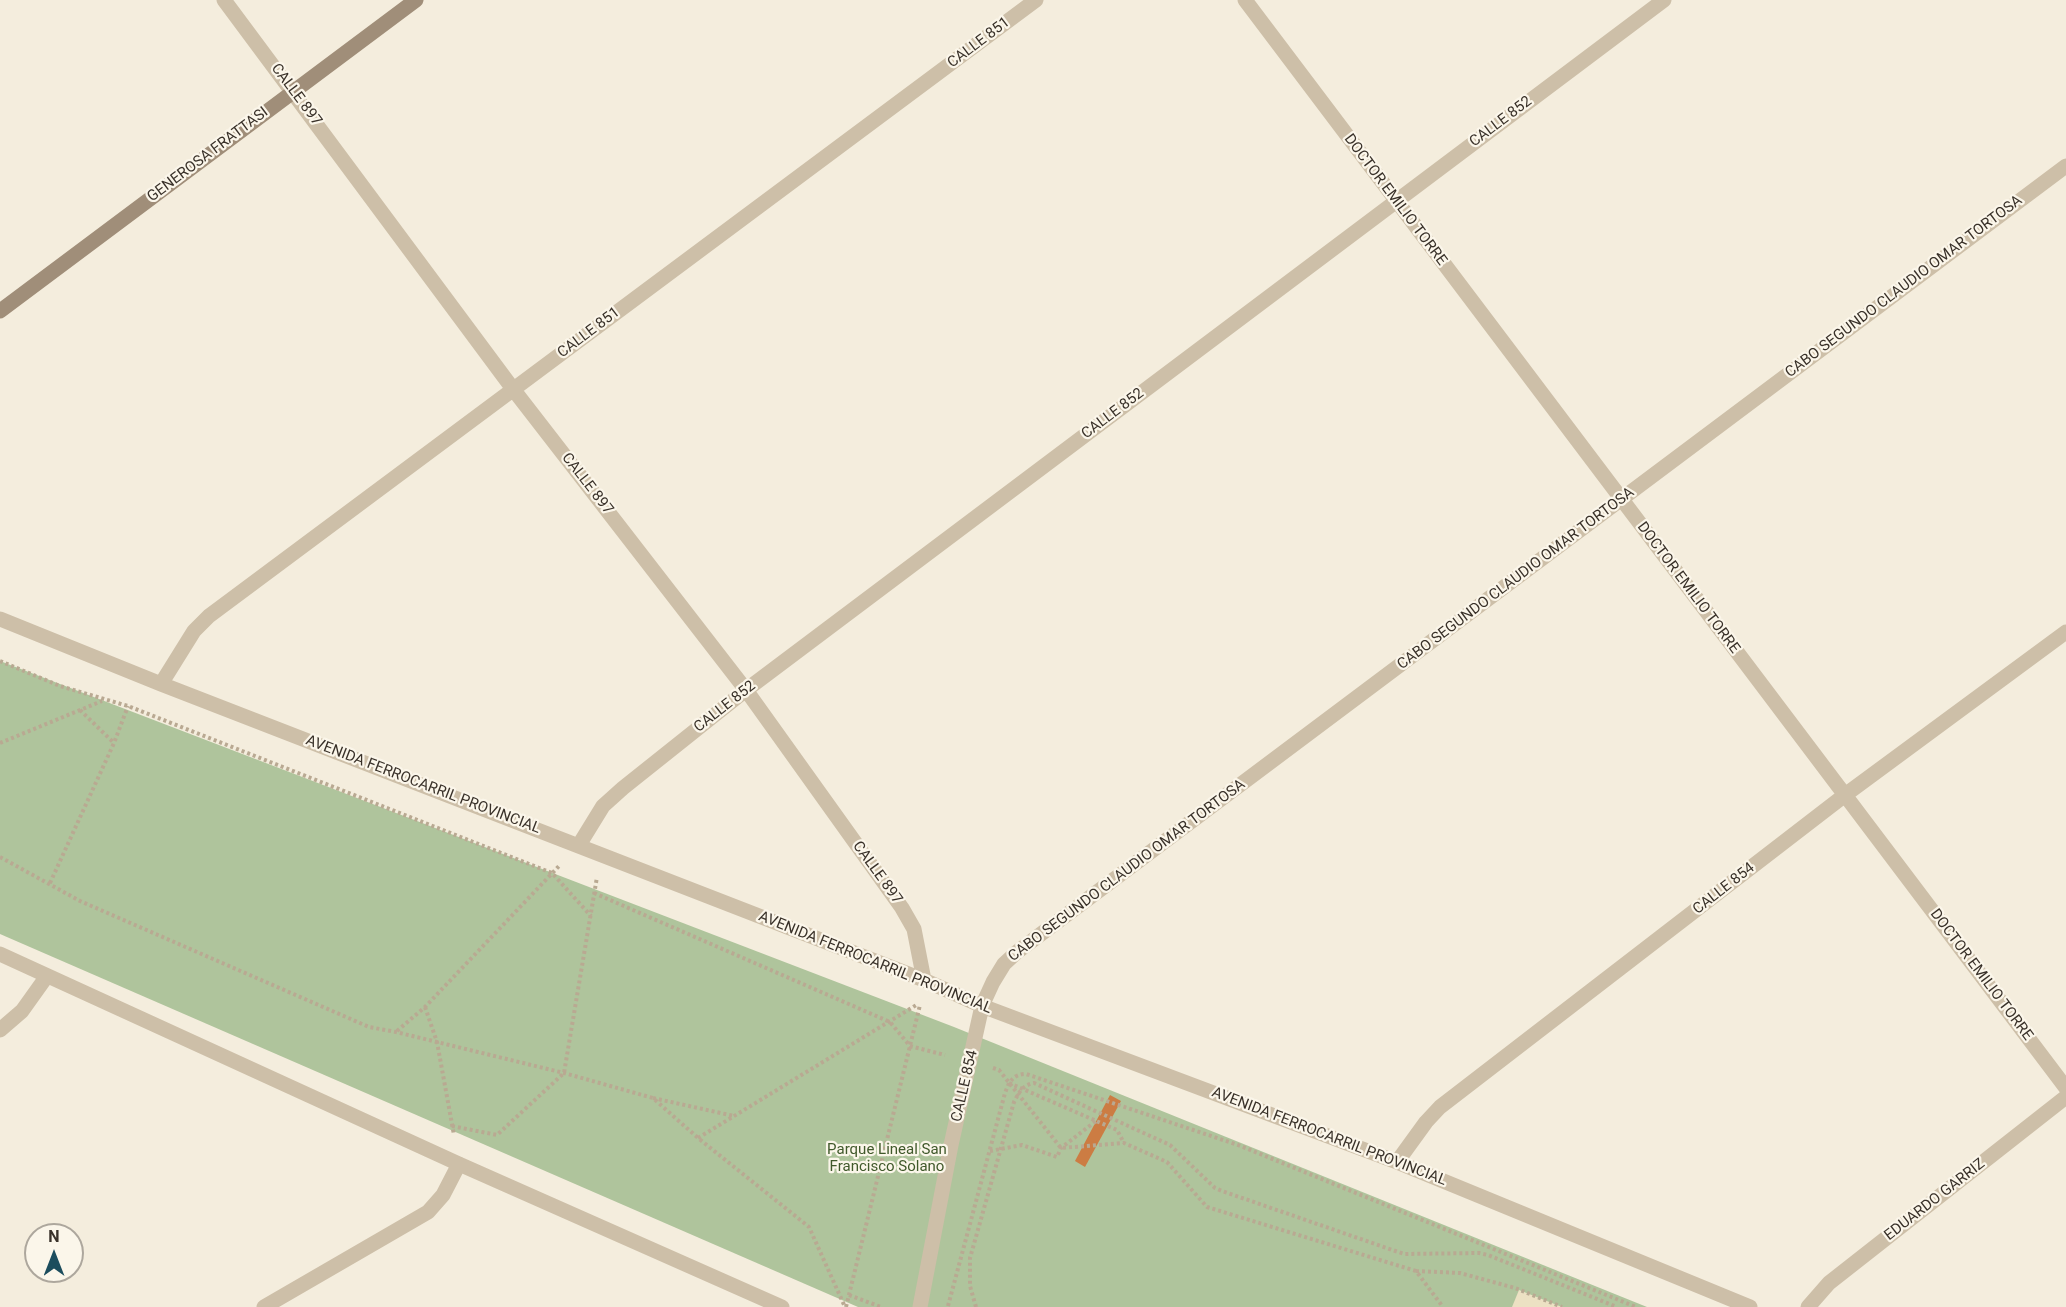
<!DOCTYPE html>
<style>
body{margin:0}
#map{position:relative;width:2066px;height:1307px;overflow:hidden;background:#f4eddd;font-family:Roboto,sans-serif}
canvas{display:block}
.north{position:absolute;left:24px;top:1223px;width:60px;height:60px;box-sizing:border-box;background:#fbf6ea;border:2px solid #ada79d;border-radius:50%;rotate:0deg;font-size:16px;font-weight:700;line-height:24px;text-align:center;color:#393129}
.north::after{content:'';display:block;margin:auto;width:21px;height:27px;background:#1c4d5d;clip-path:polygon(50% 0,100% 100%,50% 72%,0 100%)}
</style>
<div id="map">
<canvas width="2066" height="1307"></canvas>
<div class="north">N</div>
</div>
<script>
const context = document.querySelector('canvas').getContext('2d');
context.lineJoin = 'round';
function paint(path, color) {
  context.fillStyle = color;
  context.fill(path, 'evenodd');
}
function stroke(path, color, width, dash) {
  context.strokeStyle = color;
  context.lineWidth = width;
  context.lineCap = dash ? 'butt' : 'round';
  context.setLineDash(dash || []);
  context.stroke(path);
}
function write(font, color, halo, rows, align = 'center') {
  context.font = font + ' Roboto,sans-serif';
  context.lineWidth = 4.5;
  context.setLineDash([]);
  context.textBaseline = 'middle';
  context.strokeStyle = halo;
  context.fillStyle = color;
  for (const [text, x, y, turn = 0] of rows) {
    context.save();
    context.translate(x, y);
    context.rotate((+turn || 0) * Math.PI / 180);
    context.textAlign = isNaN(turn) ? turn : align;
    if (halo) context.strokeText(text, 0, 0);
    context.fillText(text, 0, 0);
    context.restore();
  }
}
const green = new Path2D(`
 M0 661 954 1027 1647 1307H858L0 934Z`);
const plaza = new Path2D(`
 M1519 1290 1562 1307H1512Z`);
const building = new Path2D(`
 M1110 1095 1121 1101 1085 1167 1075 1161Z`);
const path = new Path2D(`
 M0 661 60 686 128 706 552 873 591 916
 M80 710 114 743
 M0 743 102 701
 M0 857 80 901 369 1027 396 1032 564 1073 653 1098 698 1138 809 1227 845 1307
 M50 883 114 743 128 706
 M594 893 890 1022 910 1046 945 1055
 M425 1007 437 1042 454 1135
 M397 1031 425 1007 560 865
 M993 1068 999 1070 1061 1148 1124 1143 1167 1162 1207 1207 1416 1271 1443 1307
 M1009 1083 1117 1130 1124 1143
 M653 1098 734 1116
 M452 1126 497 1135 564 1073 597 877
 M698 1138 918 1004
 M990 1151 1022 1145 1057 1157 1061 1148 1096 1121
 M1416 1271 1460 1273 1515 1288 1562 1307
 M849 1295 881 1307
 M948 1306 1005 1093C1009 1082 1013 1074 1026 1074L1238 1145 1636 1307
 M846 1307 920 1005
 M976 1307 970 1286V1258L1014 1102C1019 1092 1023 1085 1034 1083L1170 1145 1215 1188 1222 1191 1404 1254 1479 1253 1488 1255 1617 1307`);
const minor = new Path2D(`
 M224 0 513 389 746 690 902 908 914 929 924 980
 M1245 0 2066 1088
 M0 619 161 684 924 980 982 1006 1397 1162 1750 1307
 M161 684 194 631 209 616 1036 0
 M579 845 603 806 623 788 746 690 1664 0
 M0 954 459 1164 782 1307
 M0 1030 22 1011 47 976
 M1397 1162 1426 1122 1440 1107 1845 795 2066 632
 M264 1307 428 1212 443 1195 459 1164
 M920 1307 951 1145 982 1006 993 982 1004 964 1017 952 2066 166
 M1808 1307 1829 1283 2066 1097`);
const secondary = new Path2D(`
 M0 311 416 0`);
const streetNames = [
 ["CALLE 851",979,43,-37],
 ["CALLE 897",296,95,53],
 ["CALLE 852",1501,122,-37],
 ["GENEROSA FRATTASI",208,155,-37],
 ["DOCTOR EMILIO TORRE",1395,200,53],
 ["CABO SEGUNDO CLAUDIO OMAR TORTOSA",1904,287,-37],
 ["CALLE 851",589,333,-37],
 ["CALLE 852",1113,414,-37],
 ["CALLE 897",587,484,52],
 ["CABO SEGUNDO CLAUDIO OMAR TORTOSA",1516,579,-37],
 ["DOCTOR EMILIO TORRE",1688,588,53],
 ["CALLE 852",725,707,-38],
 ["AVENIDA FERROCARRIL PROVINCIAL",423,785,21],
 ["CABO SEGUNDO CLAUDIO OMAR TORTOSA",1127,871,-37],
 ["CALLE 897",877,873,54],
 ["CALLE 854",1724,889,-38],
 ["AVENIDA FERROCARRIL PROVINCIAL",875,963,22],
 ["DOCTOR EMILIO TORRE",1981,975,53],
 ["CALLE 854",965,1086,-77],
 ["AVENIDA FERROCARRIL PROVINCIAL",1329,1137,21],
 ["EDUARDO GARRIZ",1935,1200,-38]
];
const parkNames = [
 ["Parque Lineal San",887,1150],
 ["Francisco Solano",887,1167]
];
paint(green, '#afc49c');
paint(plaza, '#ece1c3');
paint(building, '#cc7c43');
stroke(path, '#b9a992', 4, [3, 3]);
stroke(minor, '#cdbfa8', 15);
stroke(secondary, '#a08e79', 15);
write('15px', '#393129', '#fbf6ea', streetNames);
write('15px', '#40592b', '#fbf6ea', parkNames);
</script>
